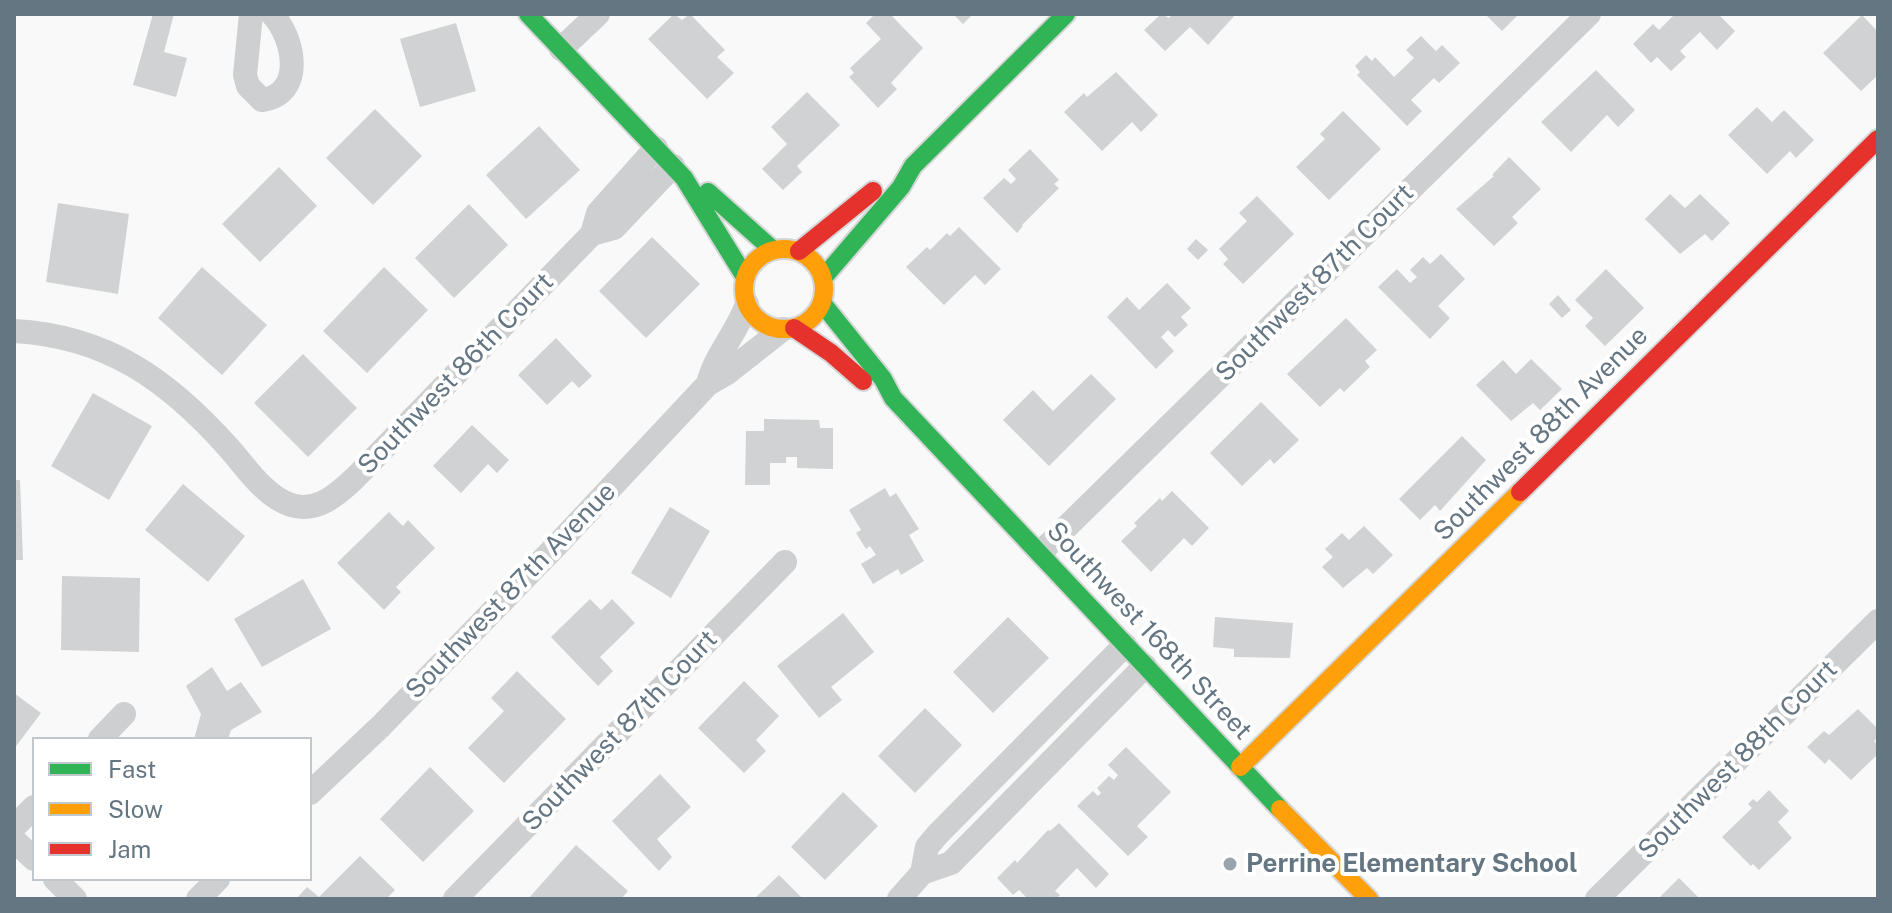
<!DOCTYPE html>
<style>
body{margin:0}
#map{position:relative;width:1892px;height:913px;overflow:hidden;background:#f9f9f9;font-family:"Public Sans",sans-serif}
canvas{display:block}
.frame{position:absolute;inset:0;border:16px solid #657683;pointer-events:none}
.legend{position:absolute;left:32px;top:737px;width:280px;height:144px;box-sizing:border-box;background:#fff;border:2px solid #c1c8cd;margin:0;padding:10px 14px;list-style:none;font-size:24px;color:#657683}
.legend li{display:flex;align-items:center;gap:16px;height:40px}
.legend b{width:40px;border:2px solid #c1c8cd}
</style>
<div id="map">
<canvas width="1892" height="913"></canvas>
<div class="frame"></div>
<ul class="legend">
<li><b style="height:10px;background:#30b455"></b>Fast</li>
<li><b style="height:10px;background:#ff9f0a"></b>Slow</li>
<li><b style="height:10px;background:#e5322d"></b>Jam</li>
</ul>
</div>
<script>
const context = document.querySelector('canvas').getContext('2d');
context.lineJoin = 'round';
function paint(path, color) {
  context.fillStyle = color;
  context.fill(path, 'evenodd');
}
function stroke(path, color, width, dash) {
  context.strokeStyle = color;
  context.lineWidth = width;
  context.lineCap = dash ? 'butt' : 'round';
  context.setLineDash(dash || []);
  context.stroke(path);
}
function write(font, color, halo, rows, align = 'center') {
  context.font = font + ' "Public Sans",sans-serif';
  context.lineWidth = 8;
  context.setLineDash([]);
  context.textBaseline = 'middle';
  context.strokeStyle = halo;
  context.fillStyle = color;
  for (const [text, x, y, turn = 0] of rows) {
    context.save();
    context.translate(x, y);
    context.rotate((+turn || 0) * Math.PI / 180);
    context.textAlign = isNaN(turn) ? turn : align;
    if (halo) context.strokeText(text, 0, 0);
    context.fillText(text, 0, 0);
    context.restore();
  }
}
const building = new Path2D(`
 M153 14H174L164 52 187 58 176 97 133 85Z
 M674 14 682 20 690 14 725 50 717 57 734 73 707 99 648 39Z
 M875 14H890L923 48 891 83 897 89 878 108 849 77 854 73 850 68 881 39 866 23Z
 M953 14H973L963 24Z
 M1161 14 1169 18 1173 14H1236L1208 45 1190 27 1165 51 1144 30Z
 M1485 14H1519L1502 31Z
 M1675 14H1718L1735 31 1717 50 1700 32 1680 51 1686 57 1671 71 1657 57 1651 63 1633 44 1653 24 1659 30Z
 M1862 15 1878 32V75L1861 91 1823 53Z
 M456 23 476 91 420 107 400 39Z
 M1421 36 1436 51 1442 45 1460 63 1439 83 1434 78 1411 100 1422 111 1407 126 1357 75 1360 72 1355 66 1366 55 1372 61 1375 57 1394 77 1414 58 1406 50Z
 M1596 70 1635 110 1618 127 1607 115 1571 152 1541 122Z
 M1116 72 1158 115 1141 132 1132 122 1102 151 1064 112 1084 93 1087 97Z
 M807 92 840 125 797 166 802 172 783 190 762 169 787 144 771 127Z
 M1757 107 1772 122 1784 110 1814 140 1796 158 1790 151 1767 174 1728 135Z
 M375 109 422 156 373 205 326 158Z
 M1343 111 1381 149 1329 200 1296 167 1325 139 1320 134Z
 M539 126 580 170 526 219 486 175Z
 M1030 149 1059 180 1054 184 1059 188 1022 225 1023 226 1017 233 983 198 1004 178 1011 184 1016 179 1008 170Z
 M1509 157 1541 189 1512 217 1518 223 1494 246 1456 209 1494 176 1492 175Z
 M279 167 317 206 260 262 222 224Z
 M1670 194 1685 208 1700 194 1730 223 1712 241 1705 234 1680 254 1645 219Z
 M1257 196 1294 234 1243 284 1223 264 1228 259 1219 249 1247 221 1239 213Z
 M58 203 129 214 118 294 46 282Z
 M469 204 508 245 454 298 415 258Z
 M959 227 1001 269 985 285 975 275 944 305 906 267 927 247 930 250 947 233 950 236Z
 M652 237 700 284 646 338 599 291Z
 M1196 239 1208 250 1198 260 1187 249Z
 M1441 254 1465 279 1438 306 1450 318 1430 339 1378 287 1397 269 1410 283 1417 277 1410 270 1423 257 1430 264Z
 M202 267 267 325 222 375 158 318Z
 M384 267 428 310 367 373 323 331Z
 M1606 269 1644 308 1605 346 1585 326 1593 318 1575 300Z
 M1167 283 1191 308 1181 317 1188 325 1175 337 1168 330 1161 337 1174 351 1156 369 1107 317 1127 297 1139 310Z
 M1558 295 1571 310 1562 318 1549 304Z
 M1346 318 1377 350 1365 361 1370 367 1344 392 1340 388 1320 407 1287 374Z
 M556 338 592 376 579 388 572 381 547 405 518 375Z
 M303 354 357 408 308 457 254 403Z
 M1531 359 1562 389 1540 410 1533 403 1511 421 1476 385 1503 360 1516 374Z
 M1091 374 1116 399 1049 466 1003 420 1033 390 1053 411Z
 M93 393 152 426 109 500 51 466Z
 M1261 402 1299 440 1274 464 1270 459 1242 486 1210 453Z
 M764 419 819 420 820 428H833V469L797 468V457H786V463H770V485H745L746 431H764Z
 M472 425 509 460 497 473 488 464 461 493 433 466Z
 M1462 436 1486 460 1440 511 1435 505 1420 520 1399 499Z
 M14 480H20L23 560H14Z
 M183 484 245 536 208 582 145 530Z
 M885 488 890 497 896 493 919 529 909 535 924 561 901 575 898 569 873 584 861 564 876 555 870 546 866 549 856 533 861 530 849 510Z
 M1172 491 1209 528 1192 546 1184 538 1151 572 1121 541 1137 526 1134 523 1160 498 1162 501Z
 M670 507 710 531 671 598 631 573Z
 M389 512 403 526 408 520 435 548 396 587 401 592 384 610 337 563Z
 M1364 526 1393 555 1373 574 1367 568 1343 588 1322 567 1333 557 1325 549 1342 533 1349 540Z
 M62 576 140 578 139 652 61 650Z
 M303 579 331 629 262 667 234 619Z
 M590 599 601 610 612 599 635 623 600 657 613 671 598 686 551 637Z
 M843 613 874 652 831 687 842 700 819 718 777 666Z
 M1008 617 1049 658 993 713 953 672Z
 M1215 617 1293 623 1290 658 1234 657V649L1213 647Z
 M212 667 227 691 241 682 262 712 231 730 228 739H194L201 714 186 686Z
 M517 671 566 719 504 783 468 748 504 711 491 698Z
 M744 681 779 716 756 740 766 751 744 773 698 728Z
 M14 693 41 713 14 749Z
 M925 708 962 745 915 793 878 756Z
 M1858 709 1878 729V737L1874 741 1878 745V754L1851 780 1829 759 1825 764 1807 747 1824 731 1829 735Z
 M1126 747 1171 792 1137 826 1148 837 1128 856 1077 806 1093 791 1098 796 1101 793 1097 788 1109 776 1114 780 1118 775 1108 765Z
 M430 767 474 811 423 862 380 819Z
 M660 774 691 807 657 839 672 857 659 871 612 821Z
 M1769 790 1789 811 1778 822 1792 838 1759 870 1753 864 1751 866 1722 837 1752 808 1748 804 1753 799 1757 802Z
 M843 792 878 826 825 880 791 847Z
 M1059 823 1109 874 1096 888 1077 868 1055 891 1060 895 1056 899H1028L1019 890 1013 895 997 878 1015 860 1017 863 1048 830 1050 831Z
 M576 845 628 891 621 899 606 897 528 899Z
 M360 856 395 890 386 899H296L307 887 319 897Z
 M779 875 803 899H754Z
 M1679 878 1700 899H1658Z`);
const street = new Path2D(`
 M251 14 245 75 248 86 262 100C306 94 294 37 272 14
 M561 49 598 14
 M592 234 614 228 673 166
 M14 331C107 336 168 380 228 447 246 467 265 497 291 505 317 513 337 495 355 478L592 234 598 213 656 148
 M708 384C715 355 737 333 747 304
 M1041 552 1589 14
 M100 739 124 714
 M310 793 381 726 556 546 708 384 727 373 783 329
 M14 827 34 807
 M14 840 34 859
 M922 873 951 863 1145 666
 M55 879 75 899
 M198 899 218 879
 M455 899 785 562
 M899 899 922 873 927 847 938 834 1125 645
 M1597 899 1878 621`);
const fast = new Path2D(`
 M528 14 684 178 745 277
 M708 192 773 250
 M823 278 901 187 913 166 1066 14
 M822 303 883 379 893 398 1280 809`);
const slow = new Path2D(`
 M744 289a40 40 0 1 1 80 0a40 40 0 1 1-80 0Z
 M1240 767 1520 492
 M1280 809 1369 899`);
const jam = new Path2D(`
 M799 251 873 191
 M794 328 831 353 863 381
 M1520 492 1878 139`);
const markers = [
 [1230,864,8,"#99a4ac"]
];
const streetNames = [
 ["Southwest 87th Court",1315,283,-45],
 ["Southwest 86th Court",456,374,-46],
 ["Southwest 88th Avenue",1541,434,-45],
 ["Southwest 87th Avenue",511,591,-46],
 ["Southwest 168th Street",1149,631,47],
 ["Southwest 87th Court",620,731,-46],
 ["Southwest 88th Court",1738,760,-45]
];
const poiNames = [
 ["Perrine Elementary School",1246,864]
];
paint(building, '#d0d2d3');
stroke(fast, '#d5d6d7', 22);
stroke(slow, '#d5d6d7', 22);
stroke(jam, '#d5d6d7', 22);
stroke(street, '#cecfd0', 24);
stroke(fast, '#30b455', 18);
stroke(slow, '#ff9f0a', 18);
stroke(jam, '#e5322d', 18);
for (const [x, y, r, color] of markers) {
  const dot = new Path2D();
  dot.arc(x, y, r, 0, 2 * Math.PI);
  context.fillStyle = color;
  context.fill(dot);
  stroke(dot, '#fff', 3);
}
write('26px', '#657683', '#fff', streetNames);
write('bold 26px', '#657683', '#fff', poiNames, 'left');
</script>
